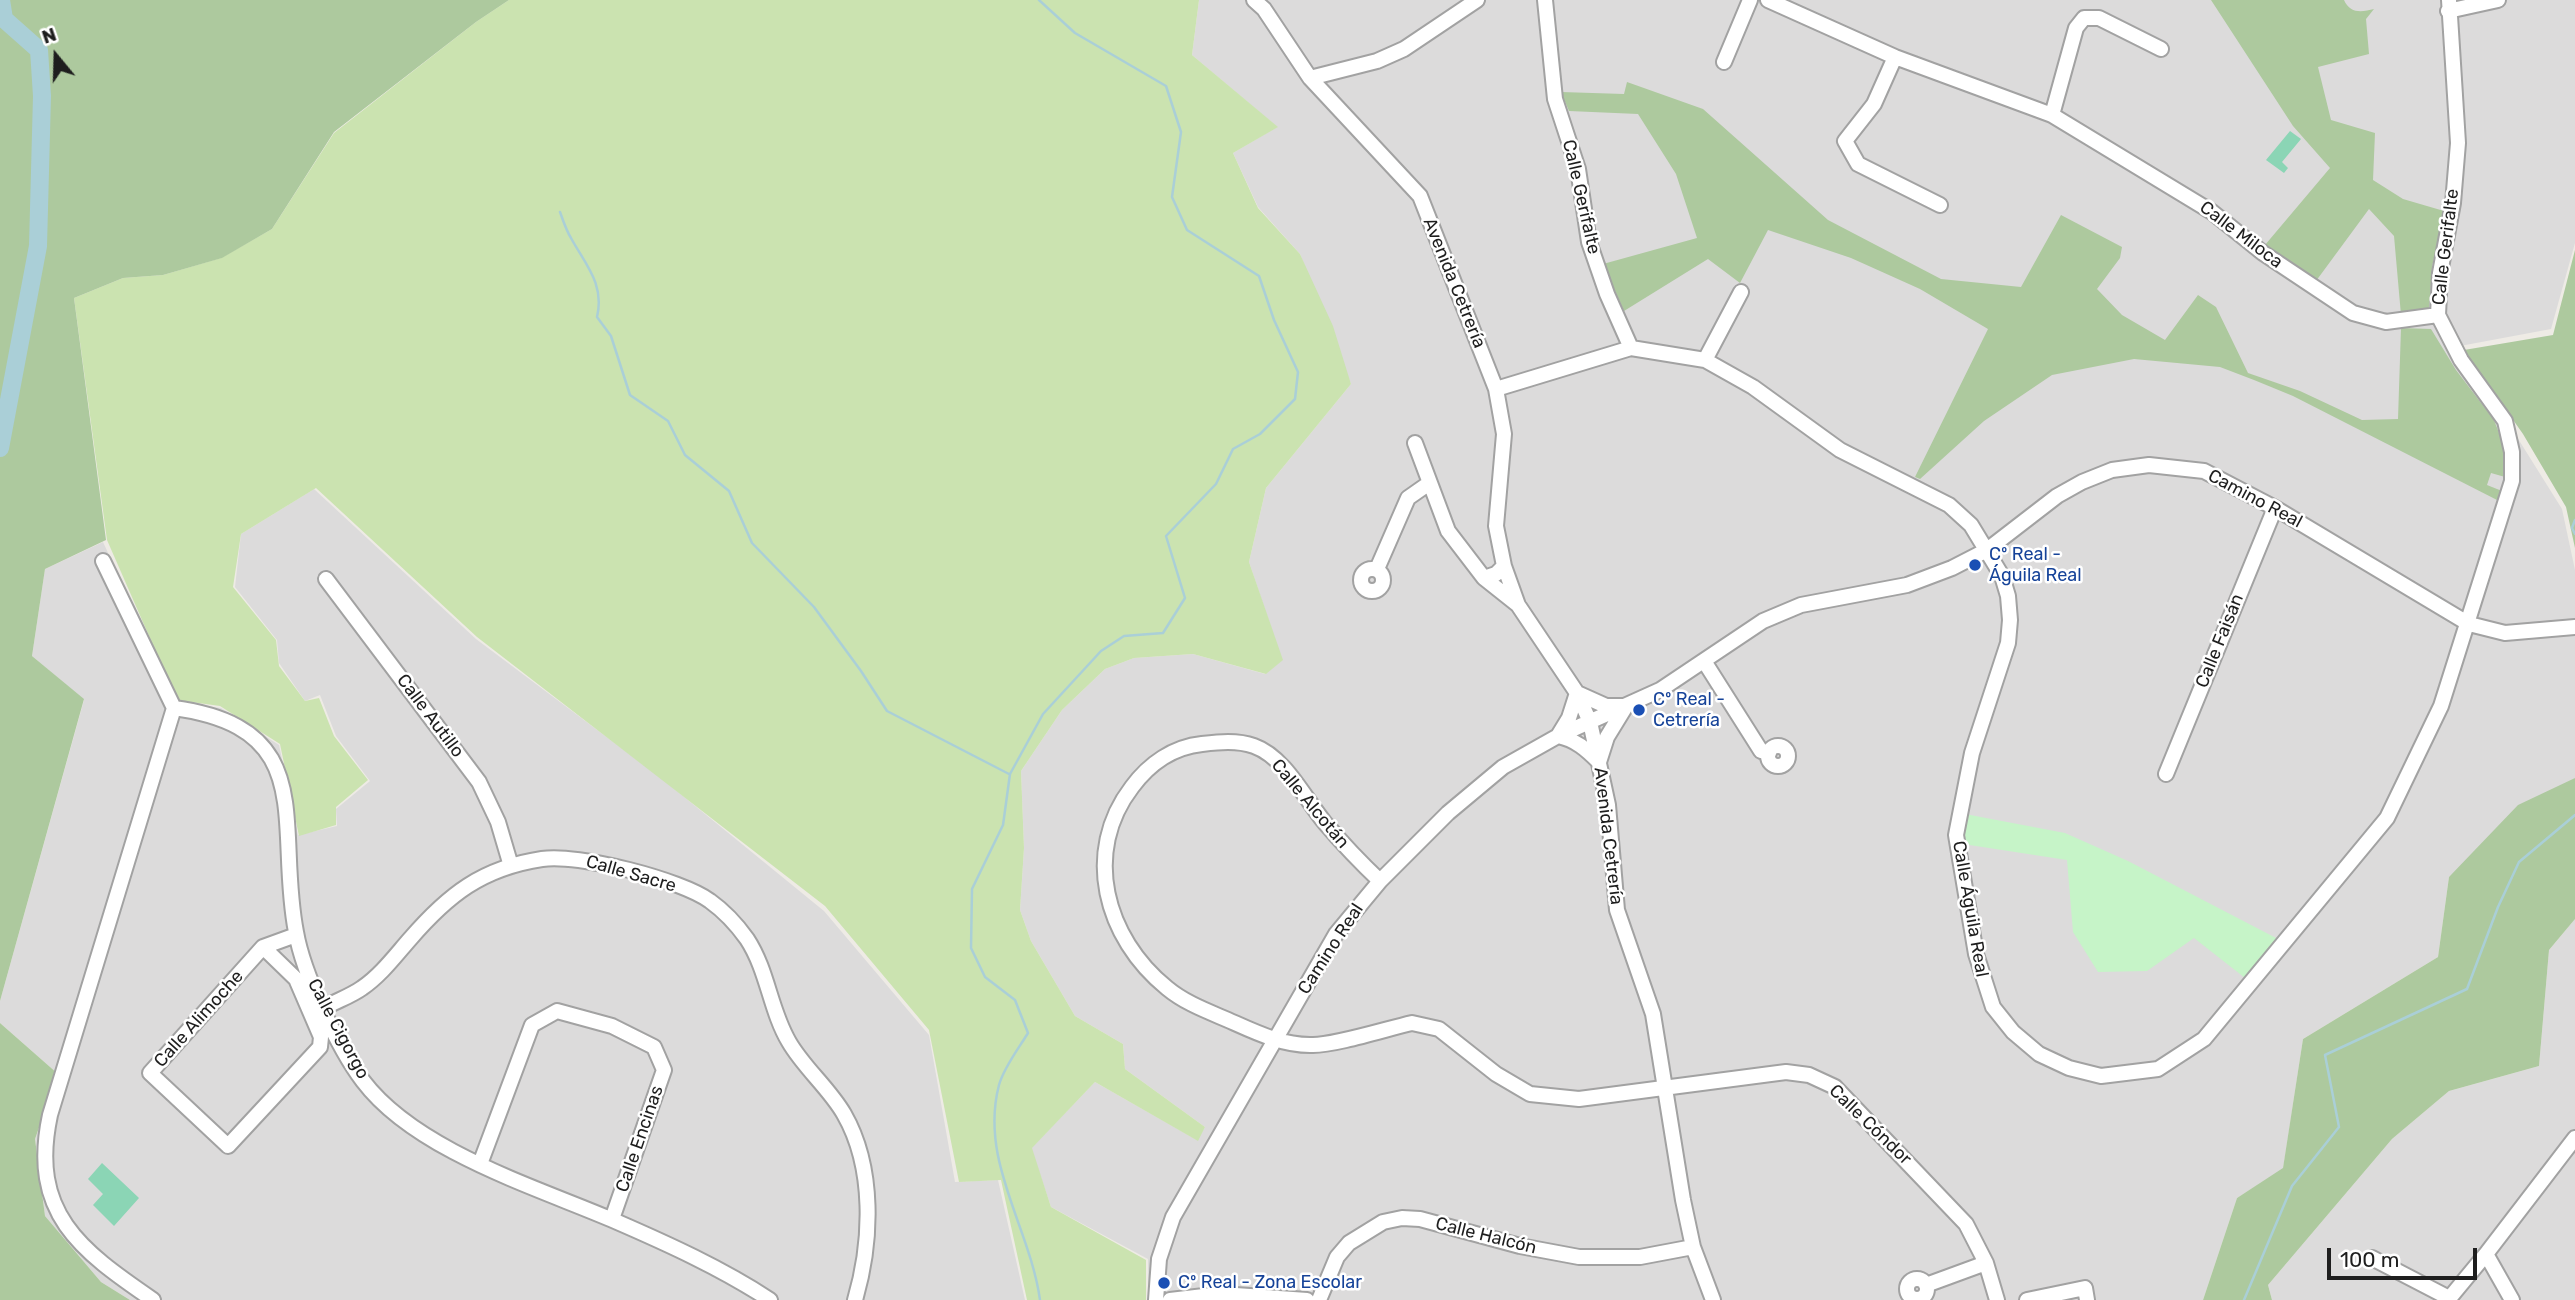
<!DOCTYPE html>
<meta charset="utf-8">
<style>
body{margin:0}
#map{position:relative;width:2575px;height:1300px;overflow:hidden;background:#eeebe5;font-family:Rubik,sans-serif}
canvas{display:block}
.north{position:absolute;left:21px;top:21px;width:70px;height:70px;-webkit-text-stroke:5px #fff;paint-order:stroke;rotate:341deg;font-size:19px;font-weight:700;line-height:28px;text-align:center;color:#1e1e1e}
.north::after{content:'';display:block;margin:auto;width:24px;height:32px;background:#1e1e1e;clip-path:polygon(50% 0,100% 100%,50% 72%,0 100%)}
.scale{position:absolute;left:2327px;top:1248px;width:150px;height:32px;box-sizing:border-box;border:4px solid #1e1e1e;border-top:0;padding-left:9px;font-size:21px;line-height:24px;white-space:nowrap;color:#1e1e1e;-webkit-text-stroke:5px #fff;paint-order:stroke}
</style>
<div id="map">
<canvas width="2575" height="1300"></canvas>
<div class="north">N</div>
<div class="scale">100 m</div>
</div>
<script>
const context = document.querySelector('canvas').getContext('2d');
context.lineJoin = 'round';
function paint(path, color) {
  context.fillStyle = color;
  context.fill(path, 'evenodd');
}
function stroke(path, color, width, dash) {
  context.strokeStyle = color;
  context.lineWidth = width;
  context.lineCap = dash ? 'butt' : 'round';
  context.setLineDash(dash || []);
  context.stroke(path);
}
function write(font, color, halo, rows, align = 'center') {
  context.font = font + ' Rubik,sans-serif';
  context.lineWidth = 5;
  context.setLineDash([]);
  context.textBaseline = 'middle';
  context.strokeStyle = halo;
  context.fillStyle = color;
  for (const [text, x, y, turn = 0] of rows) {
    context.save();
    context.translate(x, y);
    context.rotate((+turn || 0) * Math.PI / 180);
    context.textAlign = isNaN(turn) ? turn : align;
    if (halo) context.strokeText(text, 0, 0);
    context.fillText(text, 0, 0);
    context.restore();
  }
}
const residential = new Path2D(`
 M1199 0H2575V243L2551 329 2460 346 2562 509 2575 570V778L2449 877 2438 957 2303 1039 2283 1169 2237 1198 2203 1300H1148V1259L1051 1207 1031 1148 1095 1082 1197 1140 1205 1127 1125 1069 1123 1044 1075 1016 1031 941 1020 910 1024 848 1021 771 1062 710 1105 669 1134 658 1193 654 1265 674 1282 660 1249 562 1266 488 1351 384 1300 254 1258 207 1233 153 1277 127 1192 55Z
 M314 489 476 639 656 774 824 911 929 1035 955 1182 998 1180 1025 1300H130L101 1282 45 1216 35 1139 58 1074 0 1023V1001L84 700 32 656 45 569 103 542 177 702 221 708 279 745 298 835 337 826 336 809 370 781 336 736 320 695 305 701 279 663 277 640 235 587 241 534Z
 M2575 919V1300H2272L2268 1285 2392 1139 2449 1091 2539 1066 2549 950Z`);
const grass = new Path2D(`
 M509 0H1199L1192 55 1278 127 1233 153 1258 208 1300 254 1333 326 1351 384 1266 488 1249 562 1283 660 1266 674 1193 654 1134 658 1105 669 1062 710 1021 771 1024 848 1020 910 1031 941 1075 1016 1123 1044 1125 1069 1205 1127 1198 1141 1095 1082 1032 1148 1051 1207 1146 1260V1300H1027L1001 1180 959 1182 929 1030 825 906 477 637 316 488 241 534 233 587 276 640 279 666 305 701 319 698 334 736 368 780 336 807V825L299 836 280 744 220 706 177 700 107 540 74 298 123 278 163 275 221 258 272 229 334 133 476 22Z`);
const forest = new Path2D(`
 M0 0H509L476 22 334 132 272 229 222 258 163 275 123 278 74 298 106 540 45 569 32 656 84 699 0 1001Z
 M2211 0H2344C2350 14 2362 12 2374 9L2366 19 2369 54 2318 67 2331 120 2375 133 2373 180 2403 199 2444 211 2432 267 2429 309 2401 315 2394 236 2369 209 2316 281 2265 245 2330 168 2293 126Z
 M1627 82 1703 109 1828 220 1941 279 2021 287 2061 215 2122 247 2120 258 2097 289 2122 315 2165 340 2198 295 2216 307 2248 373 2300 391 2362 420 2398 419 2401 328 2431 329 2456 370 2494 420 2504 446 2505 477 2491 473 2487 485 2502 491 2499 501 2293 396 2254 380 2220 367 2134 359 2052 375 1984 421 1920 479 1915 477 1988 329 1920 289 1851 258 1768 230 1740 283 1708 259 1624 311 1603 264 1697 238 1676 174 1638 114 1569 111 1561 92 1624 94Z
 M2575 250V548L2566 507 2523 434 2464 350 2553 335Z
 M2575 778V919L2549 950 2539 1066 2449 1091 2392 1139 2268 1285 2272 1300H2203L2237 1198 2283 1168 2303 1039 2438 957 2449 877 2518 805Z
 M0 1023 58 1074 35 1139 45 1216 101 1282 130 1300H0Z`);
const park = new Path2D(`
 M1965 814 2065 833 2128 861 2278 939 2245 978 2194 938 2147 971 2098 972 2073 932 2067 860 1963 844Z`);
const pitch = new Path2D(`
 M2290 131 2301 139 2282 162 2288 168 2284 173 2266 160Z
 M102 1163 139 1198 114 1226 93 1205 103 1194 88 1179Z`);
const stream = new Path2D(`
 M1039 0 1075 33 1166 86 1181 132 1172 197 1187 230 1259 276 1274 320 1298 372 1295 399 1260 434 1233 449 1216 484 1166 536 1185 598 1163 633 1124 636 1101 651 1043 714 1010 774 1003 825 972 889 971 948 985 977 1015 1000 1028 1033C1019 1048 1004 1067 999 1085 979 1161 1030 1227 1040 1300
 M560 212C563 220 566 230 571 238 585 264 605 284 597 317L611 336 630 395 668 421 685 455 729 491 752 543 814 607 861 671 887 711 1009 774
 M2575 520 2572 528 2575 534
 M2244 1300 2292 1186 2339 1127 2325 1055 2467 989 2498 907 2519 862 2575 815`);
const river = new Path2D(`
 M0 448 38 246 42 96 39 50 4 19 1 0`);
const minor = new Path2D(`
 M1254 0 1264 9 1310 78 1420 196 1496 389 1504 434 1496 526 1504 566 1518 605 1577 693 1590 722 1608 805 1617 910 1653 1014 1683 1200 1693 1247 1713 1300
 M1545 0 1555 99 1578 169 1589 242 1607 294 1631 348
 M1768 0 1895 57 2052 115 2212 212 2263 253 2353 313 2386 322 2438 315
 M2448 11 2498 0
 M1895 57 1874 104 1845 141 1858 164 1940 205
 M1724 62 1750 0
 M1310 78 1377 61 1404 49 1477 0
 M2052 115 2076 28 2084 18H2099L2161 49
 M1705 360 1741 292
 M1496 389 1631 348 1705 360 1753 387 1840 450 1949 505 1971 525 2002 576 2008 596 2010 620 2008 643 1972 753 1956 835 1976 954 1993 1007 2013 1032 2039 1054 2069 1068 2101 1076 2158 1069 2204 1039 2387 818 2441 706 2512 481V452L2505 421 2461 360 2438 315 2440 273 2453 203 2458 143 2449 0
 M1415 443 1448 531 1484 578
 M103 561 174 708 50 1115C29 1213 80 1250 153 1300
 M1504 566 1496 574 1484 578 1518 605
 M1361 580a11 11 0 1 1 22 0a11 11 0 1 1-22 0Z
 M1377 569 1408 498 1428 484
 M326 579 479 782 498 822 511 866
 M1704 661 1761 751 1769 753
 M1577 693 1606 706H1622
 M174 708C321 728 275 825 296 932 303 973 338 1048 363 1081 416 1151 536 1187 615 1221 668 1244 721 1268 770 1300
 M1558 736C1576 740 1586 749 1599 762L1607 737 1626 706
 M1558 736 1569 718 1577 693
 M1768 756a10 10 0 1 1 20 0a10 10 0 1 1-20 0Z
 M2166 774 2275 508
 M1380 881C1361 863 1342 843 1325 823 1305 799 1285 757 1254 746 1237 740 1219 742 1202 744 1173 747 1149 764 1132 787 1082 852 1105 938 1167 988 1185 1003 1207 1011 1228 1020 1255 1032 1283 1046 1313 1045 1336 1045 1386 1029 1412 1023L1439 1029 1496 1074 1530 1094 1579 1099 1786 1072 1809 1075 1835 1087 1966 1224 1986 1263 1997 1300
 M263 947 296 979 321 1037 320 1047 228 1146 150 1073 263 947 296 935
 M324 1008C336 1001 351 996 362 988 381 975 395 956 410 939 448 895 482 868 542 859 577 853 682 880 710 901 724 911 737 925 747 939 768 971 770 1010 789 1042 804 1068 829 1088 844 1114 875 1168 872 1242 855 1300
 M480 1164 532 1025 557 1011 612 1026 654 1047 664 1070 612 1219
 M2372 1258 2449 1298
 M1907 1289a10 10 0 1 1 20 0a10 10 0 1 1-20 0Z
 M1926 1285 1986 1263
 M1156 1300 1159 1259 1173 1217 1336 934 1380 881 1448 813 1503 767 1558 736 1660 690 1763 621 1801 605 1907 585 1952 568 1987 550 2057 496 2082 482 2112 470 2149 465 2204 471 2275 508 2469 624 2505 633 2575 627
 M1170 1300 1221 1294 1307 1300
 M1319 1300 1337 1257 1349 1243 1383 1222 1402 1218 1420 1219 1520 1246 1579 1257H1640L1693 1247
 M2027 1300 2085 1288 2087 1300
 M2448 1300 2486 1254
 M2512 1300 2486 1254 2575 1138`);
const markers = [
 [1975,565,7,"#1a4fb4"],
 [1639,710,7,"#1a4fb4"],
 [1164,1283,7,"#1a4fb4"]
];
const streetNames = [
 ["Calle Gerifalte",1581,197,77],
 ["Calle Miloca",2241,235,37],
 ["Calle Gerifalte",2446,247,-83],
 ["Avenida Cetrería",1454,283,68],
 ["Camino Real",2255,499,28],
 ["Calle Faisán",2220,641,-68],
 ["Calle Autillo",430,716,53],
 ["Calle Alcotán",1310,804,50],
 ["Avenida Cetrería",1608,836,83],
 ["Calle Sacre",631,874,16],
 ["Calle Águila Real",1970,909,80],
 ["Camino Real",1331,949,-57],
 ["Calle Alimoche",199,1019,-48],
 ["Calle Cigorgo",338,1029,62],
 ["Calle Cóndor",1870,1125,44],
 ["Calle Encinas",640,1139,-71],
 ["Calle Halcón",1486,1236,14]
];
const transitNames = [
 ["Cº Real -",1989,555],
 ["Águila Real",1989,576],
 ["Cº Real -",1653,700],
 ["Cetrería",1653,721],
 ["Cº Real - Zona Escolar",1178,1283]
];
paint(residential, '#dcdbdb');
paint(grass, '#cbe3b0');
paint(forest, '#adc99e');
paint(park, '#c6f4c8');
paint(pitch, '#8bd5b5');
stroke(stream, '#aacfd7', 2.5);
stroke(river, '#aacfd7', 18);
stroke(minor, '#a2a2a2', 18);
stroke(minor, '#fff', 14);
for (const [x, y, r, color] of markers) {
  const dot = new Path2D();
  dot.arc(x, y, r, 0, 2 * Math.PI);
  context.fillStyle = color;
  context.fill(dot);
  stroke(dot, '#fff', 2.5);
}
write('18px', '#1e1e1e', '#fff', streetNames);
write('18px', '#164399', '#fff', transitNames, 'left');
</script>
